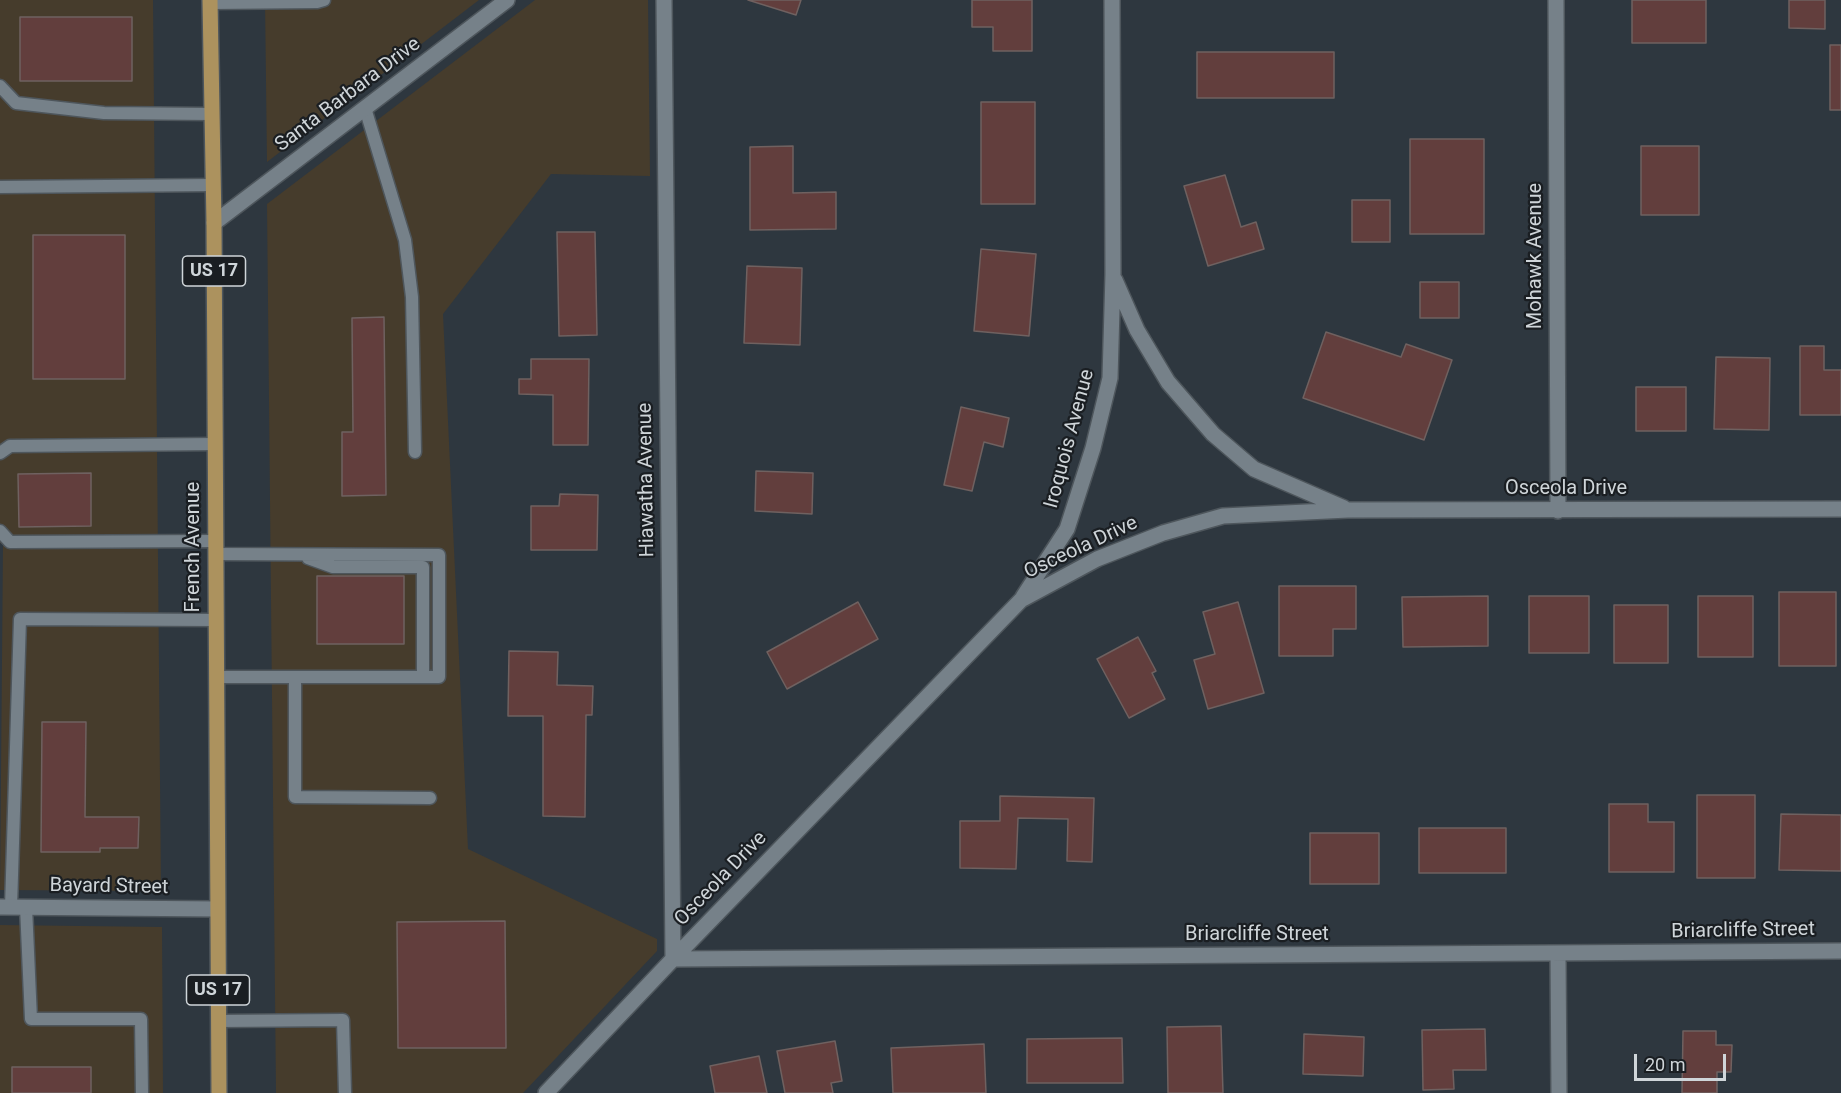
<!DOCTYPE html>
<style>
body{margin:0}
#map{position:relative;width:1841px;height:1093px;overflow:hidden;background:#2e373f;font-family:Roboto,sans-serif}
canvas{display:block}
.scale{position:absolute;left:1634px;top:1054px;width:92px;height:27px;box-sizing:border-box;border:3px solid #cfd5d9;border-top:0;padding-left:8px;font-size:18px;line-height:21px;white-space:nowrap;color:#cfd5d9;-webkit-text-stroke:4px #1a1e22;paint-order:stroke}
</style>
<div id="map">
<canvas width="1841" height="1093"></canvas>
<div class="scale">20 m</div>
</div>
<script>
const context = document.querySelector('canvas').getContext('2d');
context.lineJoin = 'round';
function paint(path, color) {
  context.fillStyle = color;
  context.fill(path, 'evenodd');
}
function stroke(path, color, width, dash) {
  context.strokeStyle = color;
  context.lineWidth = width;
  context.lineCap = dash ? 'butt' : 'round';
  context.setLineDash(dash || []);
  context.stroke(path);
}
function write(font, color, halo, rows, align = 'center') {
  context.font = font + ' Roboto,sans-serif';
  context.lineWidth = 4.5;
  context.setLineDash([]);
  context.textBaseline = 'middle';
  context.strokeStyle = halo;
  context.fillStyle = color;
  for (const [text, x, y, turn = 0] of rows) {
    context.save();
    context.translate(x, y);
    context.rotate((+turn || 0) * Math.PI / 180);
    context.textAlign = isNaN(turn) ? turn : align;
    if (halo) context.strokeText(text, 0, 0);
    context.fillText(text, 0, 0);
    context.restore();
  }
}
const commercial = new Path2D(`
 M0 0H153L161 891 0 890 3 544 0 543Z
 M265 0H479L267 162Z
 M535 0H648L650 176 551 174 443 314 468 849 657 939V951L523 1093H276L267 204Z
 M0 925 162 927 163 1093H0Z`);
const building = new Path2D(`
 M748 0H801L796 15Z
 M972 0H1032V51H993V27H972Z
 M1632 0H1706V43H1632Z
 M1789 0H1825V29L1789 28Z
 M20 17H132V81H20Z
 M1830 45H1841V110H1830Z
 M1197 52H1334V98H1197Z
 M981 102H1035V204H981Z
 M1410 139H1484V234H1410Z
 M793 146V193L836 192V229L750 230V147Z
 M1641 146H1699V215H1641Z
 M1225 175 1241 227 1256 222 1264 249 1208 266 1184 186Z
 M1352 200H1390V242H1352Z
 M557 232H595L597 335 559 336Z
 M33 235H125V379H33Z
 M981 249 1036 254 1029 336 974 331Z
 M747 266 802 268 800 345 744 343Z
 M1420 282H1459V318H1420Z
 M384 317 386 495 342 496V432H353L352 318Z
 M1326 332 1401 357 1406 344 1452 360 1424 440 1303 398Z
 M1800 346H1824V370H1841V415H1800Z
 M1716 357 1770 358 1769 430 1714 429Z
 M531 359H589L588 445H553V395L519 394V379H531Z
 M1636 387H1686V431H1636Z
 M961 407 1009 418 1003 447 984 442 972 491 944 485Z
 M756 471 813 473 812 514 755 511Z
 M91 473V526L19 527 18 474Z
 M560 494 598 495 597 550H531V506H559Z
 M317 576H404V644H317Z
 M1279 586H1356V629H1333V656H1279Z
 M1779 592H1836V666H1779Z
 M1488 596V646L1403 647 1402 597Z
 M1529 596H1589V653H1529Z
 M1698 596H1753V657H1698Z
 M858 602 878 639 787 689 767 652Z
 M1238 602 1264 693 1208 709 1194 660 1215 654 1203 612Z
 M1614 605H1668V663H1614Z
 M1138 637 1156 671 1152 673 1165 699 1129 718 1097 659Z
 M509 651 558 652 557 685 593 686 592 715H586L585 817 543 816V716H508Z
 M42 722H86L85 817H139L138 848H100V852H41Z
 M1697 795H1755V878H1697Z
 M1000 796 1094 798 1092 862 1067 861 1068 819 1018 818 1016 869 960 868V821H1000Z
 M1609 804H1648V822H1674V872H1609Z
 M1781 814 1841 815V871L1779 870Z
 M1419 828H1506V873H1419Z
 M1310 833H1379V884H1310Z
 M505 921 506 1048H398L397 922Z
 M1221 1026 1223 1093H1168L1167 1027Z
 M1485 1029 1486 1070H1453L1454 1089 1423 1090 1422 1030Z
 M1683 1031H1716V1045H1732L1731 1072H1717V1093H1682Z
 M1304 1034 1364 1037 1363 1076 1303 1074Z
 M1122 1038 1123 1083H1027V1039Z
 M835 1041 842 1081 831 1083 833 1093H785L777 1051Z
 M984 1044 986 1093H893L891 1048Z
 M759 1056 767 1093H715L710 1066Z
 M12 1067H91V1093H12Z`);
const lane = new Path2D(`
 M210 3 317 2 324 0
 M0 86 16 103 104 113 212 114
 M365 108 405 240 412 297 415 452
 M0 187 213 185
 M0 453 10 446 215 444
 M0 531 10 542 215 541
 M215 554 439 555V677H216
 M308 558 333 567H423V677
 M295 677V797L430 798
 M11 907 20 619 215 620
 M26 907 31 1019H141L142 1093
 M218 1021 343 1020 345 1093`);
const street = new Path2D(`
 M664 0 673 959 1841 951
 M1556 0 1558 511
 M214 223 507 0
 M1115 280 1137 330 1168 382 1213 434 1254 469 1344 508
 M1023 597 1067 529 1093 448 1110 378 1113 274 1112 0
 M0 907 217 909
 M1558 954 1559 1093
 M546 1093 673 959 1021 600 1097 559 1163 533 1223 516 1348 510 1841 509`);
const primary = new Path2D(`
 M210 0 214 223 219 1093`);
const shields = [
 [214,271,63],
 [218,990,63]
];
const shieldNames = [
 ["US 17",214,271],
 ["US 17",218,990]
];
const streetNames = [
 ["Santa Barbara Drive",348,95,-37],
 ["Mohawk Avenue",1536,256,-90],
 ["Iroquois Avenue",1070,439,-75],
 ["Hiawatha Avenue",647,480,-91],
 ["Osceola Drive",1566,489],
 ["French Avenue",194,547,-90],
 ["Osceola Drive",1081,548,-25],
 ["Osceola Drive",721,879,-46],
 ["Bayard Street",109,887,1],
 ["Briarcliffe Street",1743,931,-1],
 ["Briarcliffe Street",1257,935]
];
paint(commercial, '#463c2c');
paint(building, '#623e3d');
stroke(building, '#6f6160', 1.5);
stroke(lane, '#4e565c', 15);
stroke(street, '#4e565c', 18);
stroke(primary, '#4e565c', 18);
stroke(lane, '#768189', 12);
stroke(street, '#768189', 15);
stroke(primary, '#ac925e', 15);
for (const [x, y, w] of shields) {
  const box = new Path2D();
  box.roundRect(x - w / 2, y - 15, w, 30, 4.5);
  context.fillStyle = '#1a1e22';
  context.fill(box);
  stroke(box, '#cfd5d9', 1.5);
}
write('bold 18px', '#cfd5d9', null, shieldNames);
write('20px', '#cfd5d9', '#1a1e22', streetNames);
</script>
